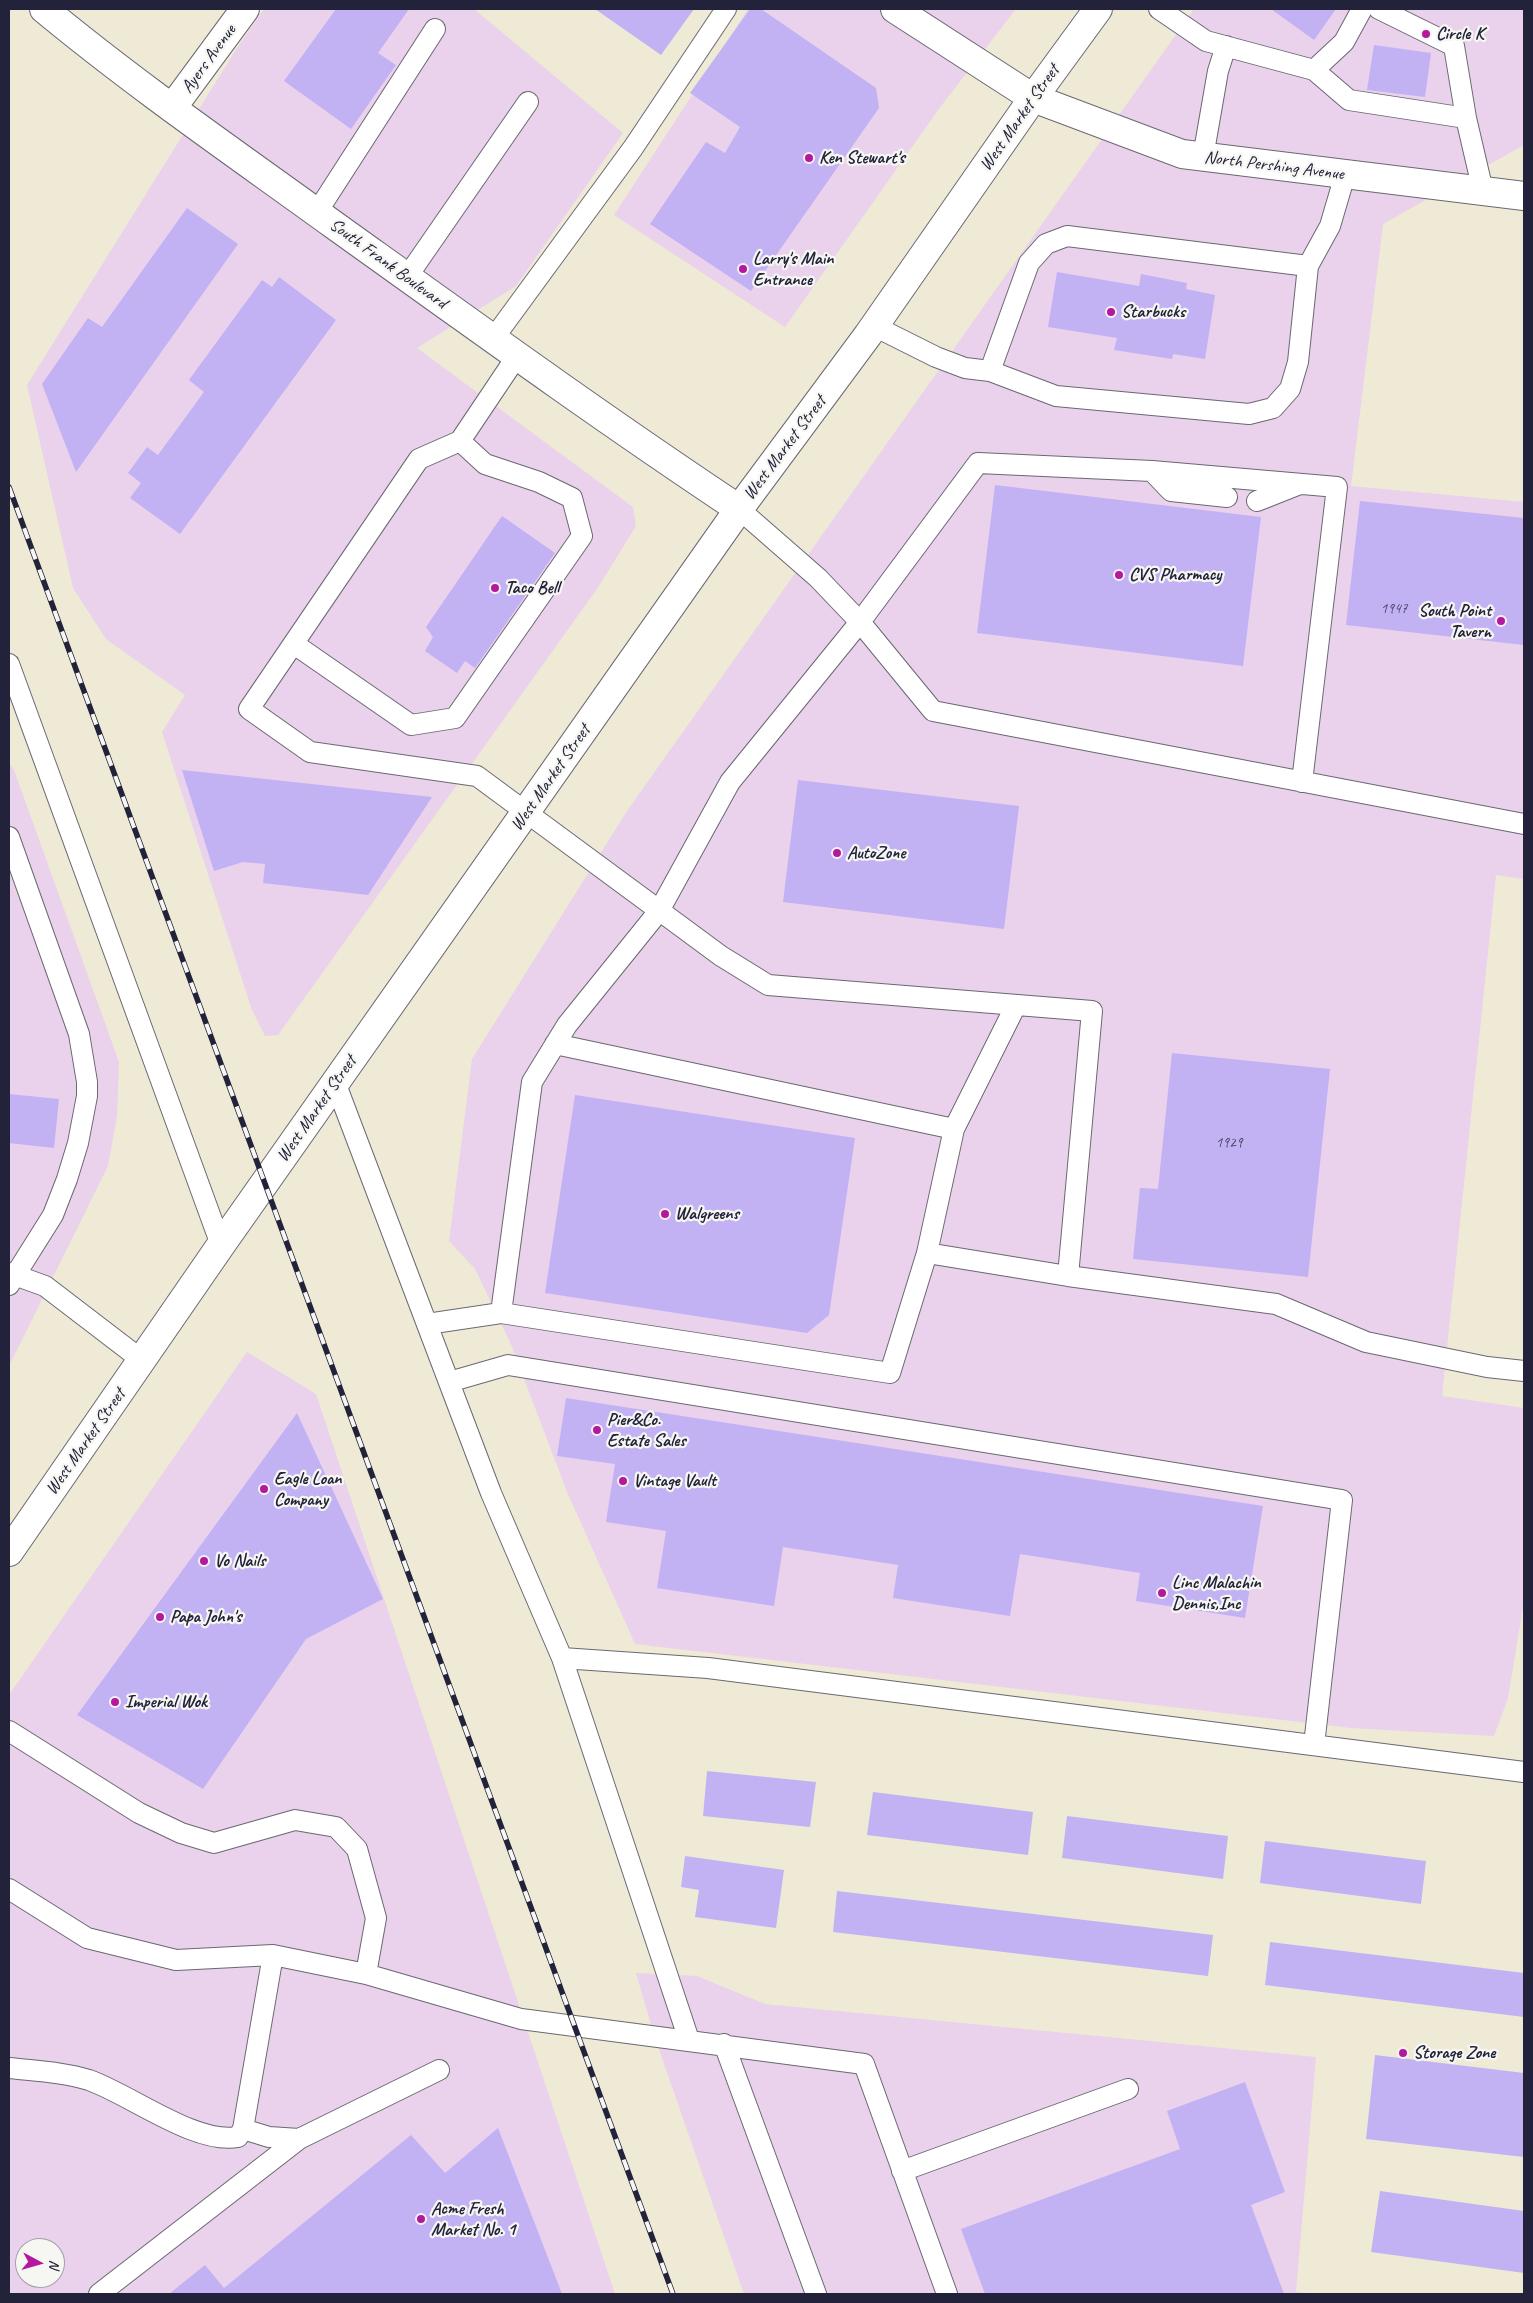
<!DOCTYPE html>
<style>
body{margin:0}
#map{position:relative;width:1533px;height:2303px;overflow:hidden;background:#efead6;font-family:Caveat,sans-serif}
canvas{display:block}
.frame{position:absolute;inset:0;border:10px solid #22223b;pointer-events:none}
.north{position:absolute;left:15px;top:2238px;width:50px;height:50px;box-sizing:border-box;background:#f6f6f2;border:1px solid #a1a1a9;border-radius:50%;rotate:96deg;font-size:14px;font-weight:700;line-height:20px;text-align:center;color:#22223b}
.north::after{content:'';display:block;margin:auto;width:18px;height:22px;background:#b5179e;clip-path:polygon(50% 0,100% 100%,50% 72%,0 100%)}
</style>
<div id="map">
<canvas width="1533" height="2303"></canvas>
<div class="frame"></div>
<div class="north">N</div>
</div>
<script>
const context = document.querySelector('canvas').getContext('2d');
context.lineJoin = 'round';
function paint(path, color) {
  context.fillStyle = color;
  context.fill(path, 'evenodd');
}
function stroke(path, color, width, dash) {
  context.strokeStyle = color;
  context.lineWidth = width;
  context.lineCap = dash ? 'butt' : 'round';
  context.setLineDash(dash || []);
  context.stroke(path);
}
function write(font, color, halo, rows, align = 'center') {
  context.font = font + ' Caveat,sans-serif';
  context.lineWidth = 4.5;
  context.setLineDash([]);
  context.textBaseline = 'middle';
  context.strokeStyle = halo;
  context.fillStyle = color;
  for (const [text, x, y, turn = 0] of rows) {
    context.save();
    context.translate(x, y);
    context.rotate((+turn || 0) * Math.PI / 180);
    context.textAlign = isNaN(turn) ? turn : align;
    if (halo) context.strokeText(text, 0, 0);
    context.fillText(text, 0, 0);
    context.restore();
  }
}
const built = new Path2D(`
 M264 9H474L623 133 516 286 417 348 633 507 636 526 599 586 278 1035 265 1036 252 1010 162 732 185 695 106 639 73 588 27 385 237 48Z
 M748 9H1016L941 106 785 327 614 215Z
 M1194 9H1524V145L1383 224 1351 486 1524 502V879L1496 875 1442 1396 1524 1408V1601L1508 1698 1494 1736 1351 1728 635 1644 567 1492 510 1342 475 1269 449 1241 472 1059 627 811Z
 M9 763 14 770 119 1062 117 1116 108 1166 9 1366Z
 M247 1352 316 1394 615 2294H9V1695ZM25 2248H55V2278H25Z
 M636 1973 697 1976 765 2004 1316 2057 1296 2292 1315 2294H744L654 2035Z`);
const building = new Path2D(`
 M336 9H409L378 53 396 65 351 129 284 81Z
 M595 9H694L661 55Z
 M750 9H761L876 88 879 108 751 291 650 224 706 142 725 153 740 127 690 93Z
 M1271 9H1336L1314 40Z
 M1374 45 1431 53 1425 97 1367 90Z
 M187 208 238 244 76 472 42 384 88 318 102 327Z
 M1057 272 1139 286 1141 274 1187 283 1186 289 1215 295 1205 359 1173 354 1172 359 1114 350 1117 338 1048 327Z
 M279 277 336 320 180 534 130 498 141 483 128 473 147 447 158 455 204 392 189 380 262 280 272 287Z
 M995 485 1261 517 1243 666 977 633Z
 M1360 501 1524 518V645L1346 625Z
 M502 516 555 553 475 668 465 661 457 673 425 651 433 637 426 627Z
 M182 770 432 797 368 895 263 883 265 864 243 862 214 871Z
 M798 780 1019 806 1004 929 783 902Z
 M1172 1053 1330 1069 1308 1277 1133 1259 1140 1188 1158 1189Z
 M9 1094 59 1099 54 1148 9 1143Z
 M575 1095 855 1138 829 1315 807 1333 545 1293Z
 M566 1398 1263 1506 1245 1618 1136 1601 1140 1573 1020 1554 1010 1616 893 1598 898 1565 783 1547 774 1606 657 1588 666 1531 606 1522 615 1464 557 1456Z
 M297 1413 383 1599 306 1639 203 1789 77 1715Z
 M707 1771 816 1782 810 1827 703 1816Z
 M873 1792 1033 1812 1028 1855 867 1835Z
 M1067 1816 1228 1836 1223 1879 1062 1858Z
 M1265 1841 1426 1861 1421 1904 1260 1883Z
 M685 1856 784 1870 776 1928 695 1917 699 1890 681 1887Z
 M837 1891 1213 1935 1208 1976 833 1932Z
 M1270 1942 1524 1973V2017L1265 1985Z
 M1375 2055 1524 2073V2157L1366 2139Z
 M1245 2082 1285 2192 1251 2205 1284 2294H985L961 2229 1180 2149 1167 2111Z
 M498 2128 562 2294H169L205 2265 224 2288 411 2135 445 2173Z
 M1380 2191 1524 2211V2273L1371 2252Z`);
const lane = new Path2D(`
 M1159 9 1206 41 1314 70 1344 42 1362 9
 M1379 9 1454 46 1466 118
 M1314 70 1349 100 1466 118 1483 191
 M1203 157 1218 71 1226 46
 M317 212 435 29
 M1308 266 1330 226 1345 175
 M407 277 528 102
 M874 326 936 357 965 368 990 371 1056 396 1249 414 1273 408 1290 389 1298 362 1308 266 1067 236 1046 244 1029 263 990 371
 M493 339 633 148 726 9
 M517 356 460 441 419 459 249 709 310 752 477 776 721 956 768 985 1092 1011 1068 1276 1276 1304 1366 1342 1487 1367 1524 1371
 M1152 471 1171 491 1227 497
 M1257 501 1300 484
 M739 509 818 578 860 622 933 711 1524 824
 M294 644 411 725 455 718 582 536 572 498 539 482 485 464 460 441
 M9 664 221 1245
 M9 837 79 1034 87 1082V1096L78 1143 67 1179 53 1215 9 1285
 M555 1044 954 1129 927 1253
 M335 1082 491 1493 562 1658 708 1668 1524 1772
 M954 1129 1016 1005
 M9 1273 45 1286 143 1361
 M501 1313 532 1082 567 1025 659 911 730 782 860 622 978 463 1152 471 1337 487 1302 782
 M427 1324 501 1313 890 1373 927 1253 1068 1276
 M449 1382 508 1365 1342 1500 1314 1745
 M562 1658 689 2040
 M9 1731 139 1813 181 1833 214 1843 295 1820 336 1827 357 1849 376 1918 366 1974
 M9 1889 87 1938 176 1960 273 1955 366 1974 521 2019 864 2064 947 2294
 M724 2044 816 2294
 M9 2068C36 2071 63 2072 89 2080 131 2095 196 2145 238 2137L243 2129 273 1955
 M243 2129 269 2137 299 2139 439 2070
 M902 2171 1128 2089
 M99 2294 299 2139`);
const street = new Path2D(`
 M895 9 1033 98 1182 154 1524 196
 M172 108 245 9`);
const secondary = new Path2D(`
 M44 9C137 86 236 154 334 225 468 321 602 418 739 509`);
const primary = new Path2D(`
 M9 1552 221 1245 739 509 868 335 1033 98 1098 9`);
const rail = new Path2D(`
 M9 487 673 2294`);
const markers = [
 [1426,34,5,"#b5179e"],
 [809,158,5,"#b5179e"],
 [743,269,5,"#b5179e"],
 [1111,312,5,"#b5179e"],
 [1119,575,5,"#b5179e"],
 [495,588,5,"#b5179e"],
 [1501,621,5,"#b5179e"],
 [837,853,5,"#b5179e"],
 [665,1214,5,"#b5179e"],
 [597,1430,5,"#b5179e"],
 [623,1481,5,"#b5179e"],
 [264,1489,5,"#b5179e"],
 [204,1561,5,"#b5179e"],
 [1162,1593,5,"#b5179e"],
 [160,1617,5,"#b5179e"],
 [115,1702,5,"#b5179e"],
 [1403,2053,5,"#b5179e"],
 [421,2219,5,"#b5179e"]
];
const numberNames = [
 ["1947",1394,609],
 ["1929",1229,1143]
];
const poiNames = [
 ["Circle K",1436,34],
 ["Ken Stewart's",819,158],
 ["Larry's Main",753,259],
 ["Entrance",753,280],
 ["Starbucks",1121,312],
 ["CVS Pharmacy",1129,575],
 ["Taco Bell",505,588],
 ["South Point",1491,611,"right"],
 ["Tavern",1491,632,"right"],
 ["AutoZone",847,853],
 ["Walgreens",675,1214],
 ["Pier&Co.",607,1420],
 ["Estate Sales",607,1441],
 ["Eagle Loan",274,1479],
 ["Company",274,1500],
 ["Vintage Vault",633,1481],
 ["Vo Nails",214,1561],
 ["Linc Malachin",1172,1583],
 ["Dennis,Inc",1172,1604],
 ["Papa John's",170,1617],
 ["Imperial Wok",125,1702],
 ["Storage Zone",1413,2053],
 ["Acme Fresh",431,2209],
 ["Market No. 1",431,2230]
];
const streetNames = [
 ["Ayers Avenue",209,59,-54],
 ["West Market Street",1020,118,-55],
 ["North Pershing Avenue",1274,166,7],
 ["South Frank Boulevard",388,264,36],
 ["West Market Street",785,448,-53],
 ["West Market Street",551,778,-55],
 ["West Market Street",317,1109,-55],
 ["West Market Street",86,1442,-55]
];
paint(built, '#ead1ec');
paint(building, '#c2b2f4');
stroke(lane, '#6a6871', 22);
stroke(street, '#6a6871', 30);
stroke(secondary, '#6a6871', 30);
stroke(primary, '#6a6871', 30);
stroke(lane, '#fff', 20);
stroke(street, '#fff', 28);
stroke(secondary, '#fff', 28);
stroke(primary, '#fff', 28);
stroke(rail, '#22223b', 5.5);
stroke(rail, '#f6f6f2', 4, [11]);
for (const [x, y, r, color] of markers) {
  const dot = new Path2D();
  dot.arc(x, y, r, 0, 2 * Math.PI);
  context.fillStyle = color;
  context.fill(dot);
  stroke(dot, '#f6f6f2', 2);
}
write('15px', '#4a4669', null, numberNames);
write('bold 18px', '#22223b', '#f6f6f2', poiNames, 'left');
write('18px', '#22223b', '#f6f6f2', streetNames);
</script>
